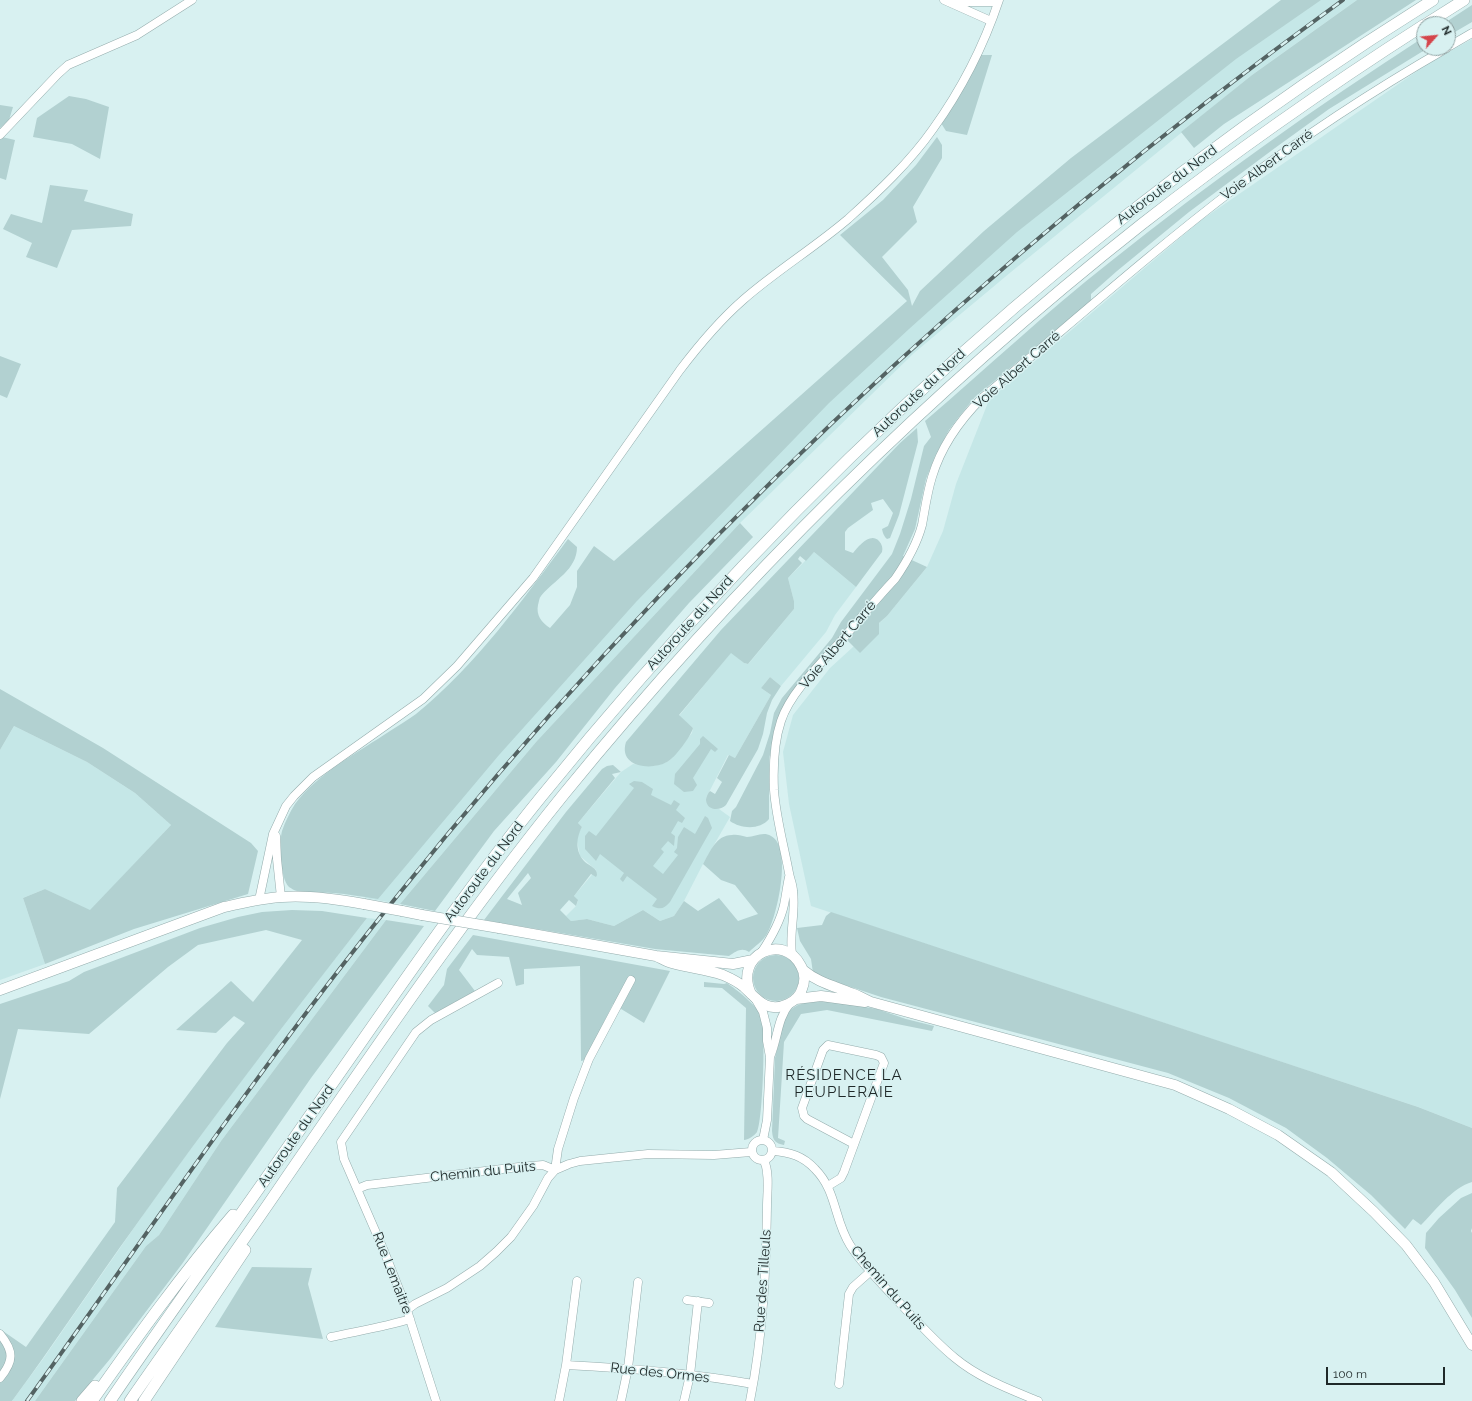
<!DOCTYPE html>
<meta charset="utf-8">
<style>
body{margin:0}
#map{position:relative;width:1472px;height:1401px;overflow:hidden;background:#d8f1f1;font-family:Raleway,sans-serif}
canvas{display:block}
.north{position:absolute;left:1416px;top:16px;width:40px;height:40px;box-sizing:border-box;background:#d8f1f1;border:1px solid #8ea1a1;border-radius:50%;rotate:63deg;font-size:11px;font-weight:700;line-height:16px;text-align:center;color:#1f2929}
.north::after{content:'';display:block;margin:auto;width:14px;height:18px;background:#d5454b;clip-path:polygon(50% 0,100% 100%,50% 72%,0 100%)}
.scale{position:absolute;left:1326px;top:1367px;width:119px;height:18px;box-sizing:border-box;border:2px solid #1f2929;border-top:0;padding-left:5px;font-size:12px;line-height:14px;white-space:nowrap;color:#1f2929;-webkit-text-stroke:3px #d8f1f1;paint-order:stroke}
</style>
<div id="map">
<canvas width="1472" height="1401"></canvas>
<div class="north">N</div>
<div class="scale">100 m</div>
</div>
<script>
const context = document.querySelector('canvas').getContext('2d');
context.lineJoin = 'round';
function paint(path, color) {
  context.fillStyle = color;
  context.fill(path, 'evenodd');
}
function stroke(path, color, width, dash) {
  context.strokeStyle = color;
  context.lineWidth = width;
  context.lineCap = dash ? 'butt' : 'round';
  context.setLineDash(dash || []);
  context.stroke(path);
}
function write(font, color, halo, rows, align = 'center') {
  context.font = font + ' Raleway,sans-serif';
  context.lineWidth = 3;
  context.setLineDash([]);
  context.textBaseline = 'middle';
  context.strokeStyle = halo;
  context.fillStyle = color;
  for (const [text, x, y, turn = 0] of rows) {
    context.save();
    context.translate(x, y);
    context.rotate((+turn || 0) * Math.PI / 180);
    context.textAlign = isNaN(turn) ? turn : align;
    if (halo) context.strokeText(text, 0, 0);
    context.fillText(text, 0, 0);
    context.restore();
  }
}
const built = new Path2D(`
 M1304 0H1357L1252 75 1011 272 914 353 740 523 536 742 400 904 365 898 502 732 649 569 969 265Z
 M1472 39V1128L1418 1107 811 906 789 804 783 752 793 715 830 668 887 616 927 567 943 531 956 484 989 400 1200 221 1426 65Z
 M814 552 856 587 835 615 826 632 781 686 770 677 761 688 771 695 735 758 728 755 706 798 714 809H719L730 817 703 864 684 901 674 916 660 921 643 910 614 926 587 919 571 921 566 916 576 906 578 901 574 896 596 870 580 856 577 841 578 834 582 827 578 823 621 772 633 764 654 766 665 763 670 760 692 733 693 728 679 716 731 652 744 663 748 664 750 662 794 609V601L788 578Z
 M14 726 87 762 135 793 171 825 90 911 45 889 23 898 45 964 0 980V750Z
 M367 918 386 920 221 1141 159 1235 146 1246 35 1401H12L43 1359 161 1189 278 1031Z`);
const green = new Path2D(`
 M1281 0H1321L1236 59 1017 232 909 329 829 403 636 602 499 755 378 899C363 897 348 894 333 893 323 892 307 894 297 891 295 891 291 888 289 887 280 878 279 842 282 831 285 822 290 812 295 804 317 774 360 751 390 731 399 725 408 720 416 714 476 665 522 601 568 539L577 547C577 570 554 580 541 596 539 598 539 602 538 605 536 615 541 622 550 628L570 605 577 587V571L594 546 614 561 907 301 840 235 883 200 916 165 937 137 942 145V158L913 207 917 222 882 257 908 290 912 306 920 291 984 231 1071 158Z
 M1357 0H1416L1224 124 1194 148 1181 132 1252 75Z
 M1472 5V22L1448 36V24H1443Z
 M1424 37V48H1428L1329 109 1275 148 1189 212 1117 271 1091 294V301L975 397 958 418 949 430 935 456 926 479 915 529 903 556 927 567 887 616 879 623V634L860 653 842 635 776 723 769 760V819C760 830 741 829 730 821L732 811 736 807 763 755 770 733 774 713 782 698 832 638 841 622 892 554 900 534 911 499 924 446 931 437 925 421C987 368 1046 312 1110 262 1211 181 1316 107 1424 37Z
 M981 55H992L967 135 946 131 941 123 958 97Z
 M69 96 86 99 109 107 100 159 72 144 33 137 37 118Z
 M0 105 13 107 9 120 0 128Z
 M2 137 15 140 6 180 0 178V139Z
 M50 185 88 190 84 201 133 214 131 226 72 230 57 268 26 257 32 243 3 229 11 214 42 223Z
 M0 356 21 364 7 398 0 395Z
 M917 428 918 442 899 515 890 538 887 539C884 536 883 534 882 529L888 526 893 513 883 499 871 503 873 510 848 528 845 532V550L853 553C859 546 870 532 879 541 882 544 883 548 882 552L856 587 814 552 806 561 800 556 798 559 802 563 788 578 794 601V609L748 664 744 663 731 653 679 715 693 728C691 736 675 758 667 762 651 771 618 767 626 742L721 630 900 443Z
 M740 523 753 537 689 603 615 688 556 762 494 831 435 911 400 904 536 742Z
 M770 677 781 686 772 700 767 713 763 734 758 749 726 805C720 811 707 811 706 800 706 797 708 793 710 791L715 794 722 782 717 778 729 755 735 758 771 695 761 688Z
 M0 689 103 748 251 843 258 851 248 894 134 929 45 964 23 898 45 889 90 910 171 825 135 793 87 762 14 726 0 750Z
 M703 736 718 749 715 752 711 749 693 778 697 785 693 791 684 792 674 784 675 774 700 744V739Z
 M613 765 621 772 612 774 615 778 578 823 582 827C576 838 575 852 585 862 590 866 597 868 597 875L596 877 591 874 574 896 578 900 576 906 569 900 560 910 571 921 587 919 614 926 643 910 660 921 674 916 684 901 698 911 719 898 738 921 758 914 735 885 721 880 703 864C710 852 716 835 732 835 737 834 742 836 747 837 755 837 763 831 771 836 793 847 777 917 767 934 763 941 755 946 749 952 742 947 736 951 729 956L655 949 484 920 566 812 602 769 607 766ZM528 873 531 878 518 893 522 905 507 899Z
 M634 781 642 782 653 789 651 795 671 805 674 800 680 804 676 810 685 818 682 823 678 821 671 833 675 836 674 846 668 841 661 849 664 852 653 866 663 874 678 855 674 852 677 848 678 837 684 827 695 834 705 816 708 818 712 828 670 902C664 909 660 910 652 906L657 899 627 876 623 882 620 879 624 873 600 854 596 861 585 849V836L589 831 596 836 634 788 629 784Z
 M292 910 322 911 367 918C288 1019 210 1121 136 1225 94 1283 55 1343 12 1401H0V1329L26 1347 115 1222 117 1188 227 1043 245 1023 234 1016 216 1033 176 1030 231 981 253 1002 302 940 266 930 198 945 168 967 89 1034 18 1029 0 1099V1004L69 981 84 972 200 928 238 917 262 912Z
 M831 912 1418 1107 1472 1128V1182C1453 1187 1434 1212 1421 1225L1413 1219 1405 1229 1371 1195 1327 1158 1286 1128 1229 1098 1168 1073 881 997 824 978 813 973 811 959 800 941 797 928 822 925 826 916Z
 M386 920 424 926 311 1078 182 1264 110 1359 75 1401H35L146 1246 159 1235 221 1141Z
 M473 935 670 971 644 1023 613 1004 585 1060 581 1061 580 966 524 969V984L516 986 509 957 477 955 472 949 459 970 475 991 435 1013 428 1006 444 985 447 969Z
 M753 978a23 23 0 1 1 46 0a23 23 0 1 1-46 0Z
 M704 982 724 984 727 983C737 990 755 1004 761 1015 766 1026 763 1121 757 1132 754 1136 748 1140 744 1140L746 1008 722 988 704 987Z
 M824 1000 877 1009 906 1019 934 1026 932 1031 827 1010 801 1014 784 1042 778 1138 785 1141 784 1145C775 1143 773 1141 772 1131L775 1058 785 1015C797 1002 807 1002 824 1000Z
 M1472 1193V1228L1471 1231 1472 1233V1318L1455 1290 1425 1248 1426 1233 1439 1218 1461 1198Z
 M252 1267 312 1268 308 1284 323 1339 215 1327Z`);
const minor = new Path2D(`
 M944 0 991 21
 M952 2H998
 M1448 47 1472 33
 M0 135 58 74 68 65 137 35 192 0
 M276 836 277 859 281 897
 M259 900 273 834 286 806 294 796 313 777 423 699 457 666 533 578 680 370C699 345 719 321 743 300 776 271 814 248 848 219 878 192 910 162 933 129 961 90 984 45 999 0
 M761 953C771 938 780 923 784 905 786 895 787 886 789 877
 M792 954C789 933 796 912 793 891 793 885 790 879 789 873 784 846 776 818 774 790 773 767 774 742 781 721 790 693 822 662 841 641 859 620 876 599 895 579 906 563 917 544 922 525 925 509 927 493 932 477 941 447 960 420 982 398 1067 327 1150 253 1238 186 1305 135 1374 90 1447 48
 M756 1000 763 1012 767 1028V1041L770 1057 767 1120 763 1140
 M770 1057C778 1038 777 1019 790 1003
 M752 1150a10 10 0 1 1 20 0a10 10 0 1 1-20 0Z
 M772 1151C790 1152 803 1156 815 1169 837 1191 834 1220 850 1245 862 1264 880 1282 895 1298 914 1318 933 1340 955 1358 979 1378 1009 1389 1038 1401
 M555 1170 569 1164 580 1161 648 1154 714 1155 751 1152
 M828 1186 841 1178 844 1172 884 1063 881 1057 876 1055 828 1045 823 1050 802 1108 804 1116 807 1119 854 1144
 M357 1189 367 1185 519 1167 543 1165 555 1170
 M687 1300 709 1303
 M407 1310 415 1304 447 1288 480 1266 496 1252 511 1237 533 1206 548 1178 555 1170 558 1149 574 1098 589 1059 631 980
 M0 1334C14 1351 14 1361 0 1378
 M331 1337C358 1331 384 1327 410 1319
 M566 1365C629 1368 691 1373 753 1384
 M839 1384 849 1294 853 1287 871 1271
 M436 1401 406 1307 384 1251 344 1159 341 1142 416 1032 431 1020 498 983
 M559 1401 566 1365 577 1281
 M621 1401 628 1368 638 1282
 M684 1401 690 1375 698 1301
 M750 1401C763 1335 766 1273 767 1206 767 1194 770 1172 764 1161`);
const major = new Path2D(`
 M402 911 422 915
 M499 928 656 956 733 964 753 960
 M656 956C661 958 666 962 672 963 689 968 706 969 723 975 730 978 738 982 744 987 757 999 767 1014 788 1004 794 1001 800 996 802 989 805 982 805 973 801 966 784 932 733 954 751 994
 M803 970C817 982 834 986 851 993 858 995 864 999 871 1002L1175 1085 1229 1109 1278 1135 1331 1172 1374 1212 1406 1245 1434 1282 1472 1345
 M0 990 224 907C243 903 262 898 282 897 309 895 337 899 364 904
 M796 999 821 996 865 1002`);
const highway = new Path2D(`
 M1426 24 1464 0
 M82 1401 95 1386
 M92 1401C137 1337 182 1274 233 1215
 M110 1401C174 1307 241 1215 306 1121 383 1012 457 901 541 797 794 484 1091 213 1433 0
 M130 1401C181 1327 234 1255 284 1181 374 1050 464 918 564 794 736 583 929 392 1142 224 1233 153 1327 87 1424 25
 M144 1401 245 1250`);
const rail = new Path2D(`
 M27 1401C148 1233 264 1061 394 900 669 556 986 258 1343 0`);
const majorBridge = new Path2D(`
 M364 904 402 911
 M422 915 499 928`);
const streetNames = [
 ["Voie Albert Carré",1267,165,-36],
 ["Autoroute du Nord",1167,185,-37],
 ["Voie Albert Carré",1017,370,-41],
 ["Autoroute du Nord",919,393,-43],
 ["Autoroute du Nord",690,623,-48],
 ["Voie Albert Carré",838,645,-50],
 ["Autoroute du Nord",484,872,-53],
 ["Autoroute du Nord",296,1136,-55],
 ["Chemin du Puits",483,1172,-6],
 ["Rue Lemaitre",392,1273,69],
 ["Rue des Tilleuls",763,1281,-86],
 ["Chemin du Puits",888,1288,49],
 ["Rue des Ormes",660,1373,6]
];
const neighbourhoodNames = [
 ["RÉSIDENCE LA",844,1075],
 ["PEUPLERAIE",844,1092]
];
paint(built, '#c5e7e7');
paint(green, '#b2d1d1');
stroke(minor, '#94acac', 9);
stroke(major, '#94acac', 11);
stroke(highway, '#94acac', 12);
stroke(minor, '#fff', 8);
stroke(major, '#fff', 10);
stroke(highway, '#fff', 11);
stroke(rail, '#546363', 4);
stroke(rail, '#d8f1f1', 2.5, [8]);
stroke(majorBridge, '#94acac', 11, []);
stroke(majorBridge, '#fff', 10);
write('14px', '#1f2929', '#d8f1f1', streetNames);
context.letterSpacing = '1px';
write('15px', '#1f2929', '#d8f1f1', neighbourhoodNames);
context.letterSpacing = '0px';
</script>
